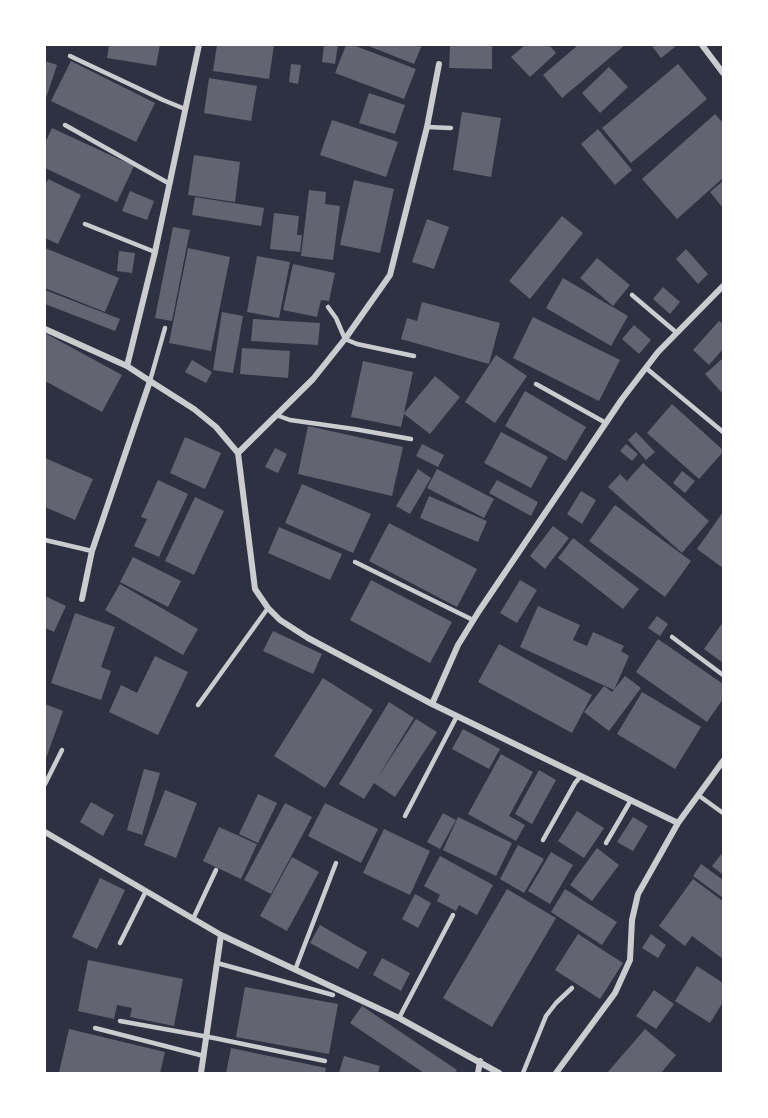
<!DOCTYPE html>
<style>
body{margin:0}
#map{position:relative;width:768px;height:1118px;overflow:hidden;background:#2d3142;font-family:"Roboto Condensed",sans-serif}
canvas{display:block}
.frame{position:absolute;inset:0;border:46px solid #fff;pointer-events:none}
</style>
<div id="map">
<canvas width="768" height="1118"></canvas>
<div class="frame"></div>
</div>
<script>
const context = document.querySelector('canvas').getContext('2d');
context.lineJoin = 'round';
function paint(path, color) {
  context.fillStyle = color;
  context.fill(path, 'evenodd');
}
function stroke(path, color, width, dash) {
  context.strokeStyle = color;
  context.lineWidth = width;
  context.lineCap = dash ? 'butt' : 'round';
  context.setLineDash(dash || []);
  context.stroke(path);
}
const building = new Path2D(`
 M109 45H160L156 66 107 58Z
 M217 45H274L269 79 213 71Z
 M324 45H338L335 64 322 62Z
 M346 45H353L416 69 404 99 335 73Z
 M366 45H422L414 64Z
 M450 45H492V69L449 68Z
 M525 45H549L556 53 530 77 511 57Z
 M578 45H625L562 98 543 75Z
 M653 45H674L675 47 661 58 652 46Z
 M45 61 57 65 45 101Z
 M71 61 155 103 136 142 51 101Z
 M291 64 301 65 298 84 289 82Z
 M678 64 707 99 631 163 602 128Z
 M609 67 628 87 600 113 582 93Z
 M209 78 257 86 251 121 204 113Z
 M369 93 405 105 395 134 359 123Z
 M462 112 501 118 491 177 453 170Z
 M715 114 723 123V178L677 219 642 179Z
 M332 120 398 142 386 177 320 155Z
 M52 128 134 166 117 202 45 168V143Z
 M598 129 632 170 615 185 581 144Z
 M194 155 240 162 235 202 188 195Z
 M48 179 81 195 58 244 45 238V186Z
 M354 180 394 189 380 253 340 245Z
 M723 181V208L710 192Z
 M309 190 326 192 325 204 340 206 333 260 301 256Z
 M130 191 154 201 147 220 122 211Z
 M195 197 264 208 261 226 192 215Z
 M274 213 299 216 297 235H302L300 252 270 249Z
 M562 216 583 233 530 299 509 281Z
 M427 219 449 227 434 269 412 262Z
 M173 227 190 230 172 321 155 318Z
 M45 248 119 278 105 312 45 288Z
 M188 248 230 257 211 351 169 343Z
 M686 249 708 274 698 284 676 259Z
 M119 251 135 253 132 273 117 271Z
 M257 256 290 262 279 318 247 312Z
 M597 258 630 285 613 306 580 278Z
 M293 264 335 273 329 301 321 300 317 317 283 310Z
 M563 278 628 316 611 346 546 308Z
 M663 287 680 302 670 314 653 299Z
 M45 290 120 319 115 331 45 304Z
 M422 302 500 323 489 364 401 339 407 318 417 321Z
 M222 312 243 316 233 373 213 370Z
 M533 317 620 360 599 401 513 358Z
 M253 319 320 323 318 345 251 341Z
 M719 321 723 324V349L709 365 693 350Z
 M634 325 651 340 639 354 622 339Z
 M45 333 122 375 102 412 45 381Z
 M242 348 290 351 288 378 240 374Z
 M496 355 527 376 495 423 465 402Z
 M723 358V394L705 374Z
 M192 360 212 372 206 383 185 372Z
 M363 361 413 372 404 413 435 376 460 397 430 434 404 414 401 427 351 417Z
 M525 391 586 427 566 461 505 426Z
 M672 404 723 450V452L699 479 647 433Z
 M308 426 403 447 392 496 298 474Z
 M501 432 548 457 531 488 484 463Z
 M636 432 655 452 646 460 628 440Z
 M185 437 221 453 205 489 170 473Z
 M422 444 444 455 438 467 416 456Z
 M626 444 638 454 632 461 620 451Z
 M275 448 287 454 278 473 265 467Z
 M45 458 93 479 75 520 45 507Z
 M643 463 709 521 682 553 608 487 620 474 627 481Z
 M418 469 431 478 410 514 396 506Z
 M437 469 494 499 484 518 427 488Z
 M682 471 695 481 685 493 673 483Z
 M158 480 188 494 159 557 134 546 147 519 141 517Z
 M497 480 538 502 531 516 489 493Z
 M302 484 371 514 353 553 285 523Z
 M581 491 596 500 582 524 567 514Z
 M429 496 487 521 478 542 420 518Z
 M195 497 224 511 194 575 165 561Z
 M615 505 691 561 665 597 589 541Z
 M723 512V568L697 549Z
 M389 523 477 569 457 607 369 561Z
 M553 526 569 538 545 569 530 556Z
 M279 527 342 554 330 580 268 553Z
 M573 538 639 589 623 609 558 558Z
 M133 557 181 581 168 607 120 582Z
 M371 580 452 622 430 663 350 620Z
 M520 580 537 590 517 623 500 613Z
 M120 584 198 629 183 655 105 610Z
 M45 596 66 606 54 632 45 628Z
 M538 606 580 625 573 640 587 646 593 632 624 646 621 651 629 656 614 690 520 647Z
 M75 613 115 627 101 667 111 671 101 700 51 683Z
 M657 616 668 624 660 636 648 628Z
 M723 622V663L704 649Z
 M273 631 322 654 313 674 263 651Z
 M658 639 723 684V699L707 722 636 672Z
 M499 644 592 695 572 733 478 682Z
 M155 656 188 672 158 735 109 712 121 685 137 693Z
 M625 676 641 688 609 731 584 712 604 686 612 692Z
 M323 678 373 710 325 788 274 756Z
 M642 692 701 727 675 769 617 734Z
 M389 702 414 718 376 780 416 719 437 732 395 797 374 783 364 799 339 784Z
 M45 704 63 711 45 761Z
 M463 729 500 749 489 769 452 749Z
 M501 754 533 772 509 816 525 825 516 841 468 814Z
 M144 769 160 773 142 835 127 830Z
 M539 770 556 780 532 824 515 814Z
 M165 790 197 803 176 858 144 845Z
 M258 794 277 803 258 843 239 834Z
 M91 802 114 815 103 836 80 822Z
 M285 803 312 817 271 894 244 880Z
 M325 803 378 829 361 863 308 836Z
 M577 811 604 828 584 858 558 841Z
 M443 813 456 820 440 849 427 842Z
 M458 817 512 843 496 876 443 850Z
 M633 817 648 826 633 851 617 842Z
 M219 827 257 844 241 879 203 861Z
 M384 829 430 851 410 895 363 873Z
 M518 845 544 859 524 893 500 879Z
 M597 848 619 865 592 901 570 885Z
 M551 852 573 865 550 904 528 891Z
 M723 852V875L712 866Z
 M440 856 493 885 477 915 459 905 456 911 437 901 440 895 424 886Z
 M292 857 319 872 287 931 260 916Z
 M701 864 723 880V898L693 876Z
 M100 878 125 890 97 949 72 937Z
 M693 879 723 901V959L692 936 685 946 659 926Z
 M507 889 556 918 492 1027 443 998Z
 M565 889 617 922 602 945 551 912Z
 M415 894 431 903 418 928 402 919Z
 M320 925 367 952 358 969 310 943Z
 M578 934 623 963 600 999 555 970Z
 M651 934 666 945 658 958 642 948Z
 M382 958 410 973 401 991 373 975Z
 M88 960 183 979 174 1026 130 1017 132 1008 117 1005 114 1019 78 1011Z
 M697 966 723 983V1002L710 1023 675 1001Z
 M245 987 338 1004 329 1054 236 1037Z
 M654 990 674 1004 656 1029 636 1016Z
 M362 1006 457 1070 455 1073H424L350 1023Z
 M69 1029 165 1052 160 1073 59 1072Z
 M645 1029 676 1055 661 1073H607Z
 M231 1048 326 1068 325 1073H226Z
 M344 1056 380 1066 378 1073H339Z`);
const service = new Path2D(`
 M70 56 163 100 185 109
 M65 125 170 184
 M427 127 451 128
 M85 224 155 252
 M632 295 677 333
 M328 307 336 318 345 339 357 344 414 356
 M646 368 723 432
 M150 381 165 328
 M536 384 606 423
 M276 415 290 420 354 429 411 439
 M45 540 92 551
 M355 562 473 620
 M672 637 723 675
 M198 705 268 608
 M45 784 62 750
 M698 795 723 813
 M405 816 457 716
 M543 840 575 783 581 776
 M606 843 631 800
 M193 919 216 870
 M120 943 146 891
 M217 963 333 995
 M295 970 336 863
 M399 1018 453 915
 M120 1021 214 1038 325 1061
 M95 1028 204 1056
 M523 1073 546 1016 556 1003 572 988`);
const minor = new Path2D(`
 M702 45 723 73
 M45 329 127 366 150 381 194 409 216 427 238 453 255 589 268 608 280 620 308 638 432 704 678 823
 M127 366 155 252 199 45
 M238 453 313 379 345 339 390 275 427 127 439 64
 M82 599 92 551 150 381
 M432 704 458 645 479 611 622 399 658 352 723 286
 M45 832 221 935 399 1018 499 1073
 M201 1073 221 935
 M478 1073 480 1061
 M556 1073 615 993 630 960 632 920 638 894 678 823 723 761`);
paint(building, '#626471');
stroke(service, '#caccd0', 4.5);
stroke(minor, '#caccd0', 6);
</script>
